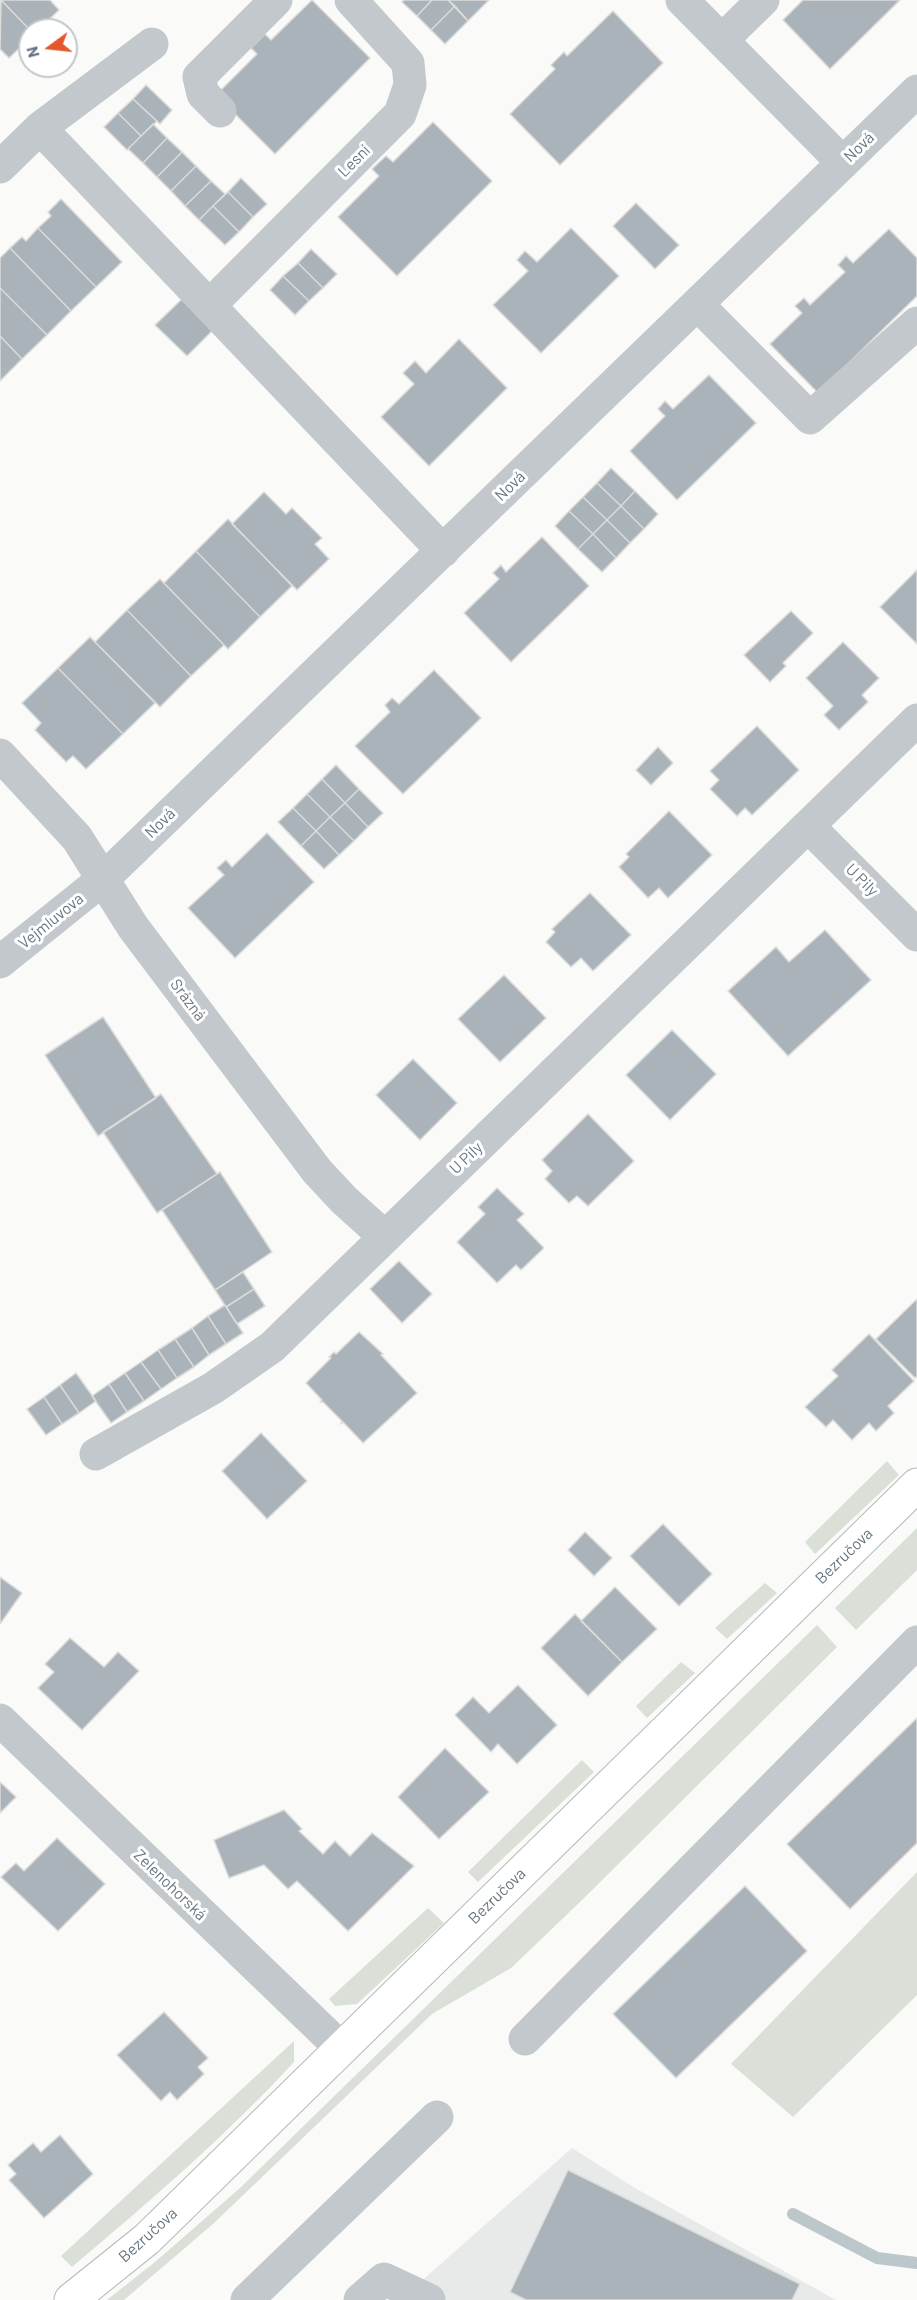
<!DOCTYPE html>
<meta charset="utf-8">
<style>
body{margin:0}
#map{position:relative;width:917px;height:2300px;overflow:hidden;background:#fafaf8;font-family:Barlow,sans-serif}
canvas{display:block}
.north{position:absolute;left:18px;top:18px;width:60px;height:60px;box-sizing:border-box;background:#fff;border:2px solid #c1c8cd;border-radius:50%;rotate:255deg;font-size:16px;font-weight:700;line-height:24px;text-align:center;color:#657683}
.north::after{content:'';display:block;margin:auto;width:21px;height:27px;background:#e4572e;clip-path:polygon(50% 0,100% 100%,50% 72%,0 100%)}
</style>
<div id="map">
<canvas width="917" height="2300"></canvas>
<div class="north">N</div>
</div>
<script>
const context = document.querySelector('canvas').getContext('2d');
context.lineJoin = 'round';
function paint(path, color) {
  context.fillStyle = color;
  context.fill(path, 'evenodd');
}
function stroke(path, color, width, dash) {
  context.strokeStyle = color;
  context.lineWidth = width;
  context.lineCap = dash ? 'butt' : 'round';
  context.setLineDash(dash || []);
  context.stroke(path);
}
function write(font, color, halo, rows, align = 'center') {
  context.font = font + ' Barlow,sans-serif';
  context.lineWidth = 6;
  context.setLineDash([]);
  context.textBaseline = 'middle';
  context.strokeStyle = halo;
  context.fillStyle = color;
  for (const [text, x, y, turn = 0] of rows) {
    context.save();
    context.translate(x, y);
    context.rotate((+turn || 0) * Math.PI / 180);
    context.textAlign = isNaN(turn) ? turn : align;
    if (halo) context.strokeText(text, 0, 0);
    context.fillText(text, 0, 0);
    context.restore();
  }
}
const built = new Path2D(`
 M572 2148 635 2188 836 2300H400Z`);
const green = new Path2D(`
 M887 1461 899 1475 815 1554 805 1542Z
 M917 1528V1570L856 1630 835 1608Z
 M765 1583 777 1593 727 1639 715 1628Z
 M817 1625 837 1647 580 1902 511 1968 432 2014 213 2224 124 2300H107L155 2262 240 2188Z
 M681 1662 695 1673 647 1718 636 1706Z
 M582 1760 594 1772 478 1882 468 1872Z
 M917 1872V1995L793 2117 731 2064Z
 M428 1908 444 1923 357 2004 335 2006 329 1999Z
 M294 2041V2062C226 2136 149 2202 72 2267L61 2256Z`);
const stream = new Path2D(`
 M793 2214 877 2258 917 2263`);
const building = new Path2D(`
 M1 0H50L59 10 38 30H30Z
 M1 0 30 30V38L9 58 0 49Z
 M312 0 370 58 275 154 216 95 257 54 251 48 265 34 271 40Z
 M404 0H432L417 16 402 2Z
 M432 0H448L455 6 431 30 417 16Z
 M448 0H489L468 21Z
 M803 0H900L830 69 783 20Z
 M455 6 468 21 445 44 431 30Z
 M613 11 663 63 560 165 510 114 555 69 551 65 564 52 567 56Z
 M146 85 172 110 160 124 133 99Z
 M133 99 157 121 141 136 118 113Z
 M118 113 141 136 127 150 104 127Z
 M433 122 492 181 397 276 338 217 379 176 372 169 386 156 393 162Z
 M153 124 167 138 143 163 128 149Z
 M167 138 182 152 157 177 143 163Z
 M182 152 196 166 171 191 157 177Z
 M196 166 211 181 185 206 171 191Z
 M241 178 267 204 253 217 228 192Z
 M211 181 225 194 199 220 185 206Z
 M228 192 253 217 239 232 213 206Z
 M61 199 122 262 96 287 38 228 51 216 48 212Z
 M636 203 679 245 655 269 613 226Z
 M213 206 239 232 225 245 199 220Z
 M38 228 96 287 71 311 10 248 22 237 26 241Z
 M571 228 619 276 541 353 493 305 528 271 517 260 525 251 537 262Z
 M889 229 917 258V296L818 393 770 344 802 313 795 306 804 298 810 305 845 272 838 265 846 256 853 263Z
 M10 248 71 311 47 335 0 288V258Z
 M311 249 337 274 323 288 298 263Z
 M298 263 323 288 309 301 283 276Z
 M283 276 309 301 295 315 270 290Z
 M0 288 47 335 22 359 0 336Z
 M183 298 214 329 187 356 155 325Z
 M0 336 22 359 0 381Z
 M459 339 507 388 429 466 381 417 414 384 403 373 415 361 426 373Z
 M709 375 756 423 677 500 630 451 665 416 658 409 665 401 673 409Z
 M611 468 635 491 621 506 597 483Z
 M597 483 621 506 607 520 583 497Z
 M635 491 658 514 644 529 621 506Z
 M264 492 286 514 292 508 322 538 315 544 329 559 297 590 232 524Z
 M583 497 607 520 593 534 569 511Z
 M621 506 644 529 630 543 607 520Z
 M569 511 593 534 578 549 555 526Z
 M228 519 292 586 260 617 196 551Z
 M607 520 630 543 616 558 593 534Z
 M593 534 616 558 602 572 578 549Z
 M542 537 589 586 511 662 464 613 499 579 493 573 501 565 506 572Z
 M196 551 260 617 228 649 164 583Z
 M917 570V644L880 607Z
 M160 579 224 645 191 676 127 610Z
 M127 610 191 676 160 707 95 642Z
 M791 611 813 633 783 663 786 666 770 682 744 655Z
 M90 637 155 703 123 734 58 668Z
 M843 642 879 678 862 695 868 702 839 730 824 715 833 706 806 678Z
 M58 668 123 734 86 769 73 756 66 762 35 730 41 723 22 703Z
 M434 670 481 718 403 794 355 746 390 712 385 705 392 698 399 704Z
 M757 726 799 770 752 815 745 808 737 816 710 789 719 780 710 771Z
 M658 747 673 763 651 785 636 770Z
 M336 765 359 789 345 803 322 779Z
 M322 779 345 803 330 817 307 794Z
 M359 789 383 813 368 827 345 803Z
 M307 794 330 817 316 831 293 808Z
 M345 803 368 827 354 841 330 817Z
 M293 808 316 831 301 846 278 822Z
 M669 811 712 855 668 898 659 888 648 898 619 867 629 857 626 854Z
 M330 817 354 841 339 855 316 831Z
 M316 831 339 855 324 869 301 846Z
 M267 833 314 882 235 958 188 908 224 875 217 868 226 860 232 867Z
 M590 893 631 935 593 971 581 958 571 967 546 942 555 932 552 929Z
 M825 930 871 980 788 1056 728 991 776 947 789 962Z
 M504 975 546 1018 500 1062 458 1019Z
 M103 1017 156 1098 98 1136 45 1055Z
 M672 1030 716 1074 670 1120 626 1075Z
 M413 1059 457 1103 420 1140 376 1095Z
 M161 1094 217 1174 157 1213 103 1132Z
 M588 1114 634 1161 588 1206 577 1196 569 1203 545 1179 552 1171 542 1160Z
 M220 1172 272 1252 215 1290 162 1210Z
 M497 1188 524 1214 517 1220 544 1248 521 1270 516 1265 497 1283 457 1242 485 1214 478 1207Z
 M399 1261 432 1294 402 1323 370 1289Z
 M243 1272 254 1289 226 1307 215 1290Z
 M254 1289 265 1306 237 1324 226 1307Z
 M917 1299V1376L915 1378 876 1339Z
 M225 1305 243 1333 226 1344 208 1316Z
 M208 1316 226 1344 209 1355 192 1328Z
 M192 1328 209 1355 194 1367 175 1339Z
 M359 1332 383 1354 381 1355 417 1393 363 1443 343 1422 341 1424 342 1421 323 1402H320L322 1400 306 1383 331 1358 329 1357 334 1352 336 1354Z
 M869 1334 914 1381 888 1406 894 1413 876 1431 869 1423 852 1440 833 1420 826 1427 805 1407 838 1376 832 1370Z
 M175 1339 194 1367 177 1378 158 1350Z
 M158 1350 177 1378 161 1389 141 1362Z
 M141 1362 161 1389 144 1401 125 1373Z
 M76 1373 96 1401 79 1413 60 1385Z
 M125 1373 144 1401 127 1412 109 1384Z
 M109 1384 127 1412 111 1423 92 1396Z
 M60 1385 79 1413 62 1424 44 1397Z
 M44 1397 62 1424 46 1435 27 1409Z
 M261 1433 307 1481 267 1519 222 1471Z
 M663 1524 712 1574 679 1606 630 1556Z
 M585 1532 612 1558 594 1576 568 1550Z
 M0 1577 22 1593 0 1624Z
 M615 1587 657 1629 622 1662 581 1621Z
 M575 1614 622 1662 588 1696 541 1648Z
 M70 1638 104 1667 118 1652 139 1671 82 1730 38 1688 54 1672 45 1664Z
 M518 1685 557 1725 517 1764 498 1744 491 1752 455 1715 473 1697 489 1713Z
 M917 1718V1843L850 1909 787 1844Z
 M445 1748 489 1792 439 1839 398 1797Z
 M0 1782 16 1797 0 1813Z
 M284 1810 302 1829 299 1831 323 1854 335 1841 350 1856 372 1833 414 1866 348 1931 297 1881 288 1889 264 1865 229 1878 214 1840Z
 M57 1838 105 1884 58 1931 1 1877 16 1863 24 1871Z
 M745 1886 807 1951 676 2078 613 2014Z
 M164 2012 208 2058 198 2067 204 2074 177 2100 170 2092 161 2101 117 2055Z
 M60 2135 93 2174 44 2218 9 2180 16 2174 8 2165 33 2143 41 2152Z
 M568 2170 800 2284 792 2300H526L510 2292Z`);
const minor = new Path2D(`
 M682 0 843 163
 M722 40 763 0
 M220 111 203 94 199 77 276 0
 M40 128 443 551
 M0 167 40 128 152 44
 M697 304 810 418 917 323
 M210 305 400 114 410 85 408 63 351 0
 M0 755 77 838 133 927 317 1171 344 1200 385 1237
 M808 826 917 935
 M0 962 102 880 917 91
 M96 1454 213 1388 272 1347 917 720
 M0 1720 341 2048
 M525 2039 917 1642
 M247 2300 437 2117
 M360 2300 384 2279 429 2300`);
const major = new Path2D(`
 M71 2300 147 2239 917 1485`);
const streetNames = [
 ["Nová",859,147,-44],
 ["Lesní",354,161,-45],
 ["Nová",510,486,-44],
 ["Nová",160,823,-44],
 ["U Pily",862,880,45],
 ["Vejmluvova",51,921,-39],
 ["Srázná",188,1000,53],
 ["U Pily",466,1158,-44],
 ["Bezručova",844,1556,-44],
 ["Zelenohorská",170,1885,44],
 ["Bezručova",497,1896,-44],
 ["Bezručova",148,2235,-42]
];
paint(built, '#e8e9e9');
paint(green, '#dadfd7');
stroke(stream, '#bbc7cb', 12);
paint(building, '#aab3b9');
stroke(building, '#dcdcda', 1.5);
stroke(major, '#b5babe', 35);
stroke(minor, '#c3c8cc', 33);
stroke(major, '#fff', 33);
write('16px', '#657683', '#fff', streetNames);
</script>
